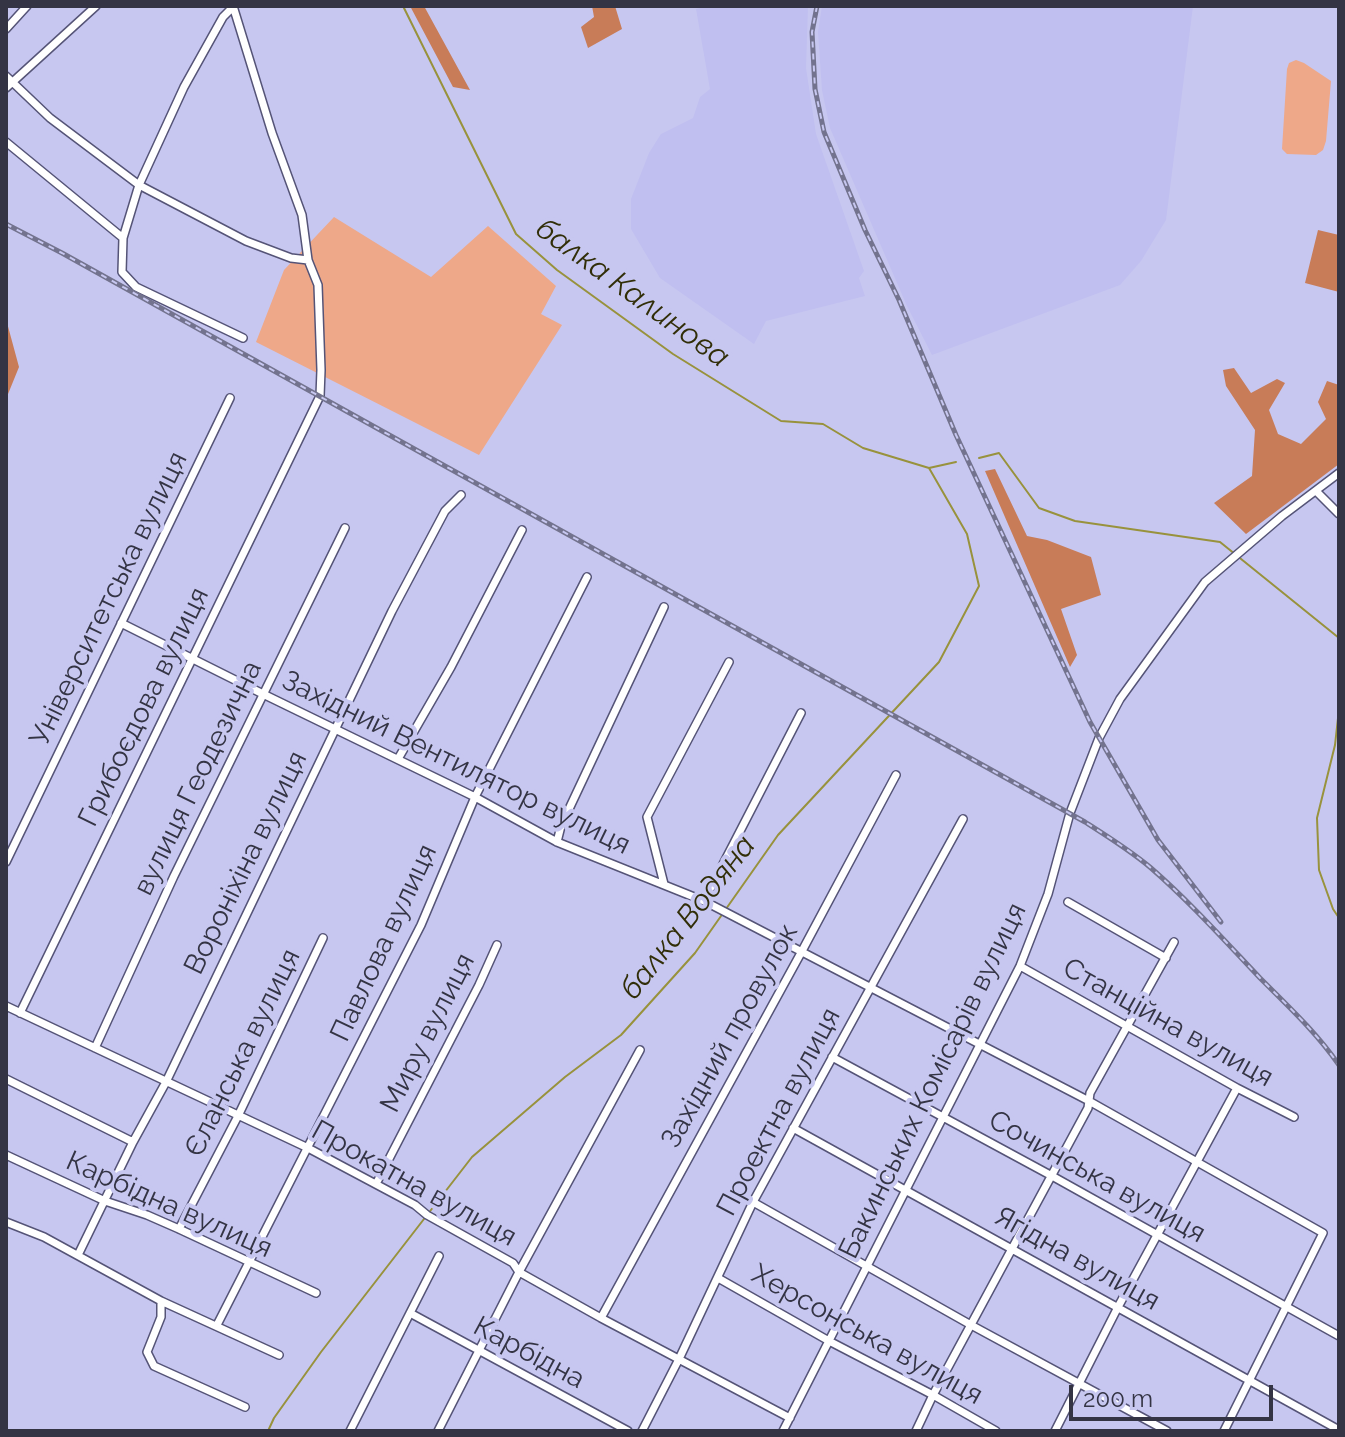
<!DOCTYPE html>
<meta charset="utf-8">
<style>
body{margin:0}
#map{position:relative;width:1345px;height:1437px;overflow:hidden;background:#c7c7f0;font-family:Raleway,sans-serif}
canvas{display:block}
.frame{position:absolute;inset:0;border:8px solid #343444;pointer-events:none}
.scale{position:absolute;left:1069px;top:1385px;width:204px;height:36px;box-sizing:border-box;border:4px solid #343444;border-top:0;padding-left:10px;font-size:24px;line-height:28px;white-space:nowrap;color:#343444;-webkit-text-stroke:6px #c7c7f0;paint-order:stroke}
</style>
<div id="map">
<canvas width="1345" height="1437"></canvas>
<div class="frame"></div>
<div class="scale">200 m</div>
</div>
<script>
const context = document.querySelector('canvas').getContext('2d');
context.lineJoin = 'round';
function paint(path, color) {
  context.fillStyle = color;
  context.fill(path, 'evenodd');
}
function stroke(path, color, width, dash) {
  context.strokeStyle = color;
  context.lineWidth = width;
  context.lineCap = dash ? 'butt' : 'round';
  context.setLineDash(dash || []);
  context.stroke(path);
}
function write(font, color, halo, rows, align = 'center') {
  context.font = font + ' Raleway,sans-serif';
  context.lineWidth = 8;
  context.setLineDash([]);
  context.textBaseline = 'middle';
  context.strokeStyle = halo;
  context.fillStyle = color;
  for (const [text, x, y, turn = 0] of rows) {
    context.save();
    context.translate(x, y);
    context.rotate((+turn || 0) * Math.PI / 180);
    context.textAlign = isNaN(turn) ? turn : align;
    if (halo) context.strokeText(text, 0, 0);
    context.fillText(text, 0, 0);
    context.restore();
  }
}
const built = new Path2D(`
 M708 6H808L806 68 816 134 864 271 859 278 865 296 766 321 754 344 660 278 631 229V199L649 153 661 134 693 118 700 97 710 89 696 9Z
 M822 6H1193L1166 220 1141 261 1120 285 932 355 907 306 830 128 822 90 818 32Z`);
const green = new Path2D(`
 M1296 60 1304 63 1331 81 1326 141 1323 150 1316 155 1287 154 1282 149 1287 69 1289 63Z
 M334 217 431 277 488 226 556 286 541 314 562 325 479 455 256 342 284 270Z`);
const forest = new Path2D(`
 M410 6H424L470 90 453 87Z
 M592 6H615L622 29 588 48 581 27 594 17Z
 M1318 230 1339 235V292L1305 283Z
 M6 319 19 367 6 399Z
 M1234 368 1251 393 1277 379 1285 383 1269 410 1278 434 1301 444 1326 419 1318 402 1327 381 1339 385V464L1246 534 1214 503 1252 476 1255 430 1226 386 1223 370Z
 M995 469 1027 536 1047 540 1091 557 1101 595 1061 609 1077 655 1070 667 985 471Z`);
const stream = new Path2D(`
 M403 6 516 234 557 270 673 354 781 421 823 424 863 448 929 468 956 462
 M979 458 999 453 1039 508 1075 521 1220 542 1339 638
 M1339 709 1335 745 1317 818 1319 870 1333 909 1339 918
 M268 1431 274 1418 321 1352 472 1157 565 1077 621 1035 695 953 778 835 939 662 979 586 967 534 929 468`);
const minor = new Path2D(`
 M233 7 223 17 184 87 139 185 123 238 122 272 136 287 243 338
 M6 29 27 6
 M6 76 50 118 139 185 246 241 291 258 308 260
 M6 88 96 6
 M6 142 123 238
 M1316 491 1339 514
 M121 623 263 694 475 797 557 842 704 901 1089 1101 1323 1233 1224 1431
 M398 759 451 667 522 530
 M557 842 561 826 664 607
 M6 862 230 398
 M664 884 647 817 729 662
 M704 901 801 713
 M1068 902 1166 958
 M1020 966 1237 1088 1294 1117
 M6 1006 308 1148 415 1205 427 1215 513 1263 519 1272 601 1318 790 1418
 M20 1013 320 396 321 370 318 285 308 260 302 215 272 133 233 6
 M95 1048 174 876 345 528
 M832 1057 1052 1176 1339 1336
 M6 1079 133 1142
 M793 1128 1339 1430
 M6 1155 105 1201 147 1215 179 1229 316 1293
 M376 1184 479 985 497 945
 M753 1202 971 1325 1167 1431
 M6 1222 44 1237 161 1301 279 1355
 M179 1229 238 1116 323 938
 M78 1255 133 1142 166 1082 392 611 445 511 461 495
 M718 1278 829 1341 933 1395 996 1431
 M161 1301V1317L147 1352 154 1366 245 1407
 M410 1313 628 1431
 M601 1318 802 951 896 775
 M217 1325 421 925 475 797 587 577
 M350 1431 439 1256
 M438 1431 519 1272 640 1050
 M642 1431 679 1359 753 1202 963 819
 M783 1431 1020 966 1048 894 1070 813 1099 738 1120 699 1205 582 1282 516 1339 473
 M916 1431 933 1395 1088 1108 1090 1093 1174 942
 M1055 1431 1118 1307 1237 1088`);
const rail = new Path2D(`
 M817 6 812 32 815 89 824 132 865 230 899 300 956 435 1090 722 1158 840 1221 922
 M6 224 62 253 1085 822C1107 836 1131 851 1151 868 1190 902 1224 940 1260 978 1288 1006 1316 1032 1339 1065`);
const streetNames = [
 ["Університетська вулиця",109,599,-64],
 ["Грибоєдова вулиця",144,707,-64],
 ["Західний Вентилятор вулиця",456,763,26],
 ["вулиця Геодезична",198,778,-64],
 ["Вороніхіна вулиця",246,863,-64],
 ["Павлова вулиця",384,943,-65],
 ["Станційна вулиця",1168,1023,29],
 ["Миру вулиця",428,1033,-63],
 ["Західний провулок",730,1036,-61],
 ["Єланська вулиця",243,1053,-64],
 ["Бакинських Комісарів вулиця",933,1081,-64],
 ["Проектна вулиця",779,1112,-62],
 ["Сочинська вулиця",1097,1177,29],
 ["Прокатна вулиця",414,1184,29],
 ["Карбідна вулиця",169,1205,24],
 ["Ягідна вулиця",1077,1259,29],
 ["Херсонська вулиця",867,1335,29],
 ["Карбідна",529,1353,28]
];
const waterNames = [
 ["балка Калинова",632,293,36],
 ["балка Водяна",688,918,-52]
];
paint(built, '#c0bff0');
paint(green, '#eea889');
paint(forest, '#c87c58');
stroke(stream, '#98923c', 2);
stroke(minor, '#555477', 10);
stroke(minor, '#fff', 7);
stroke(rail, '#73738e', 5);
stroke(rail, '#c7c7f0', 2, [6]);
write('28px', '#343444', '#c7c7f0', streetNames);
write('italic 30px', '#312e08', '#c7c7f0', waterNames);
</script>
